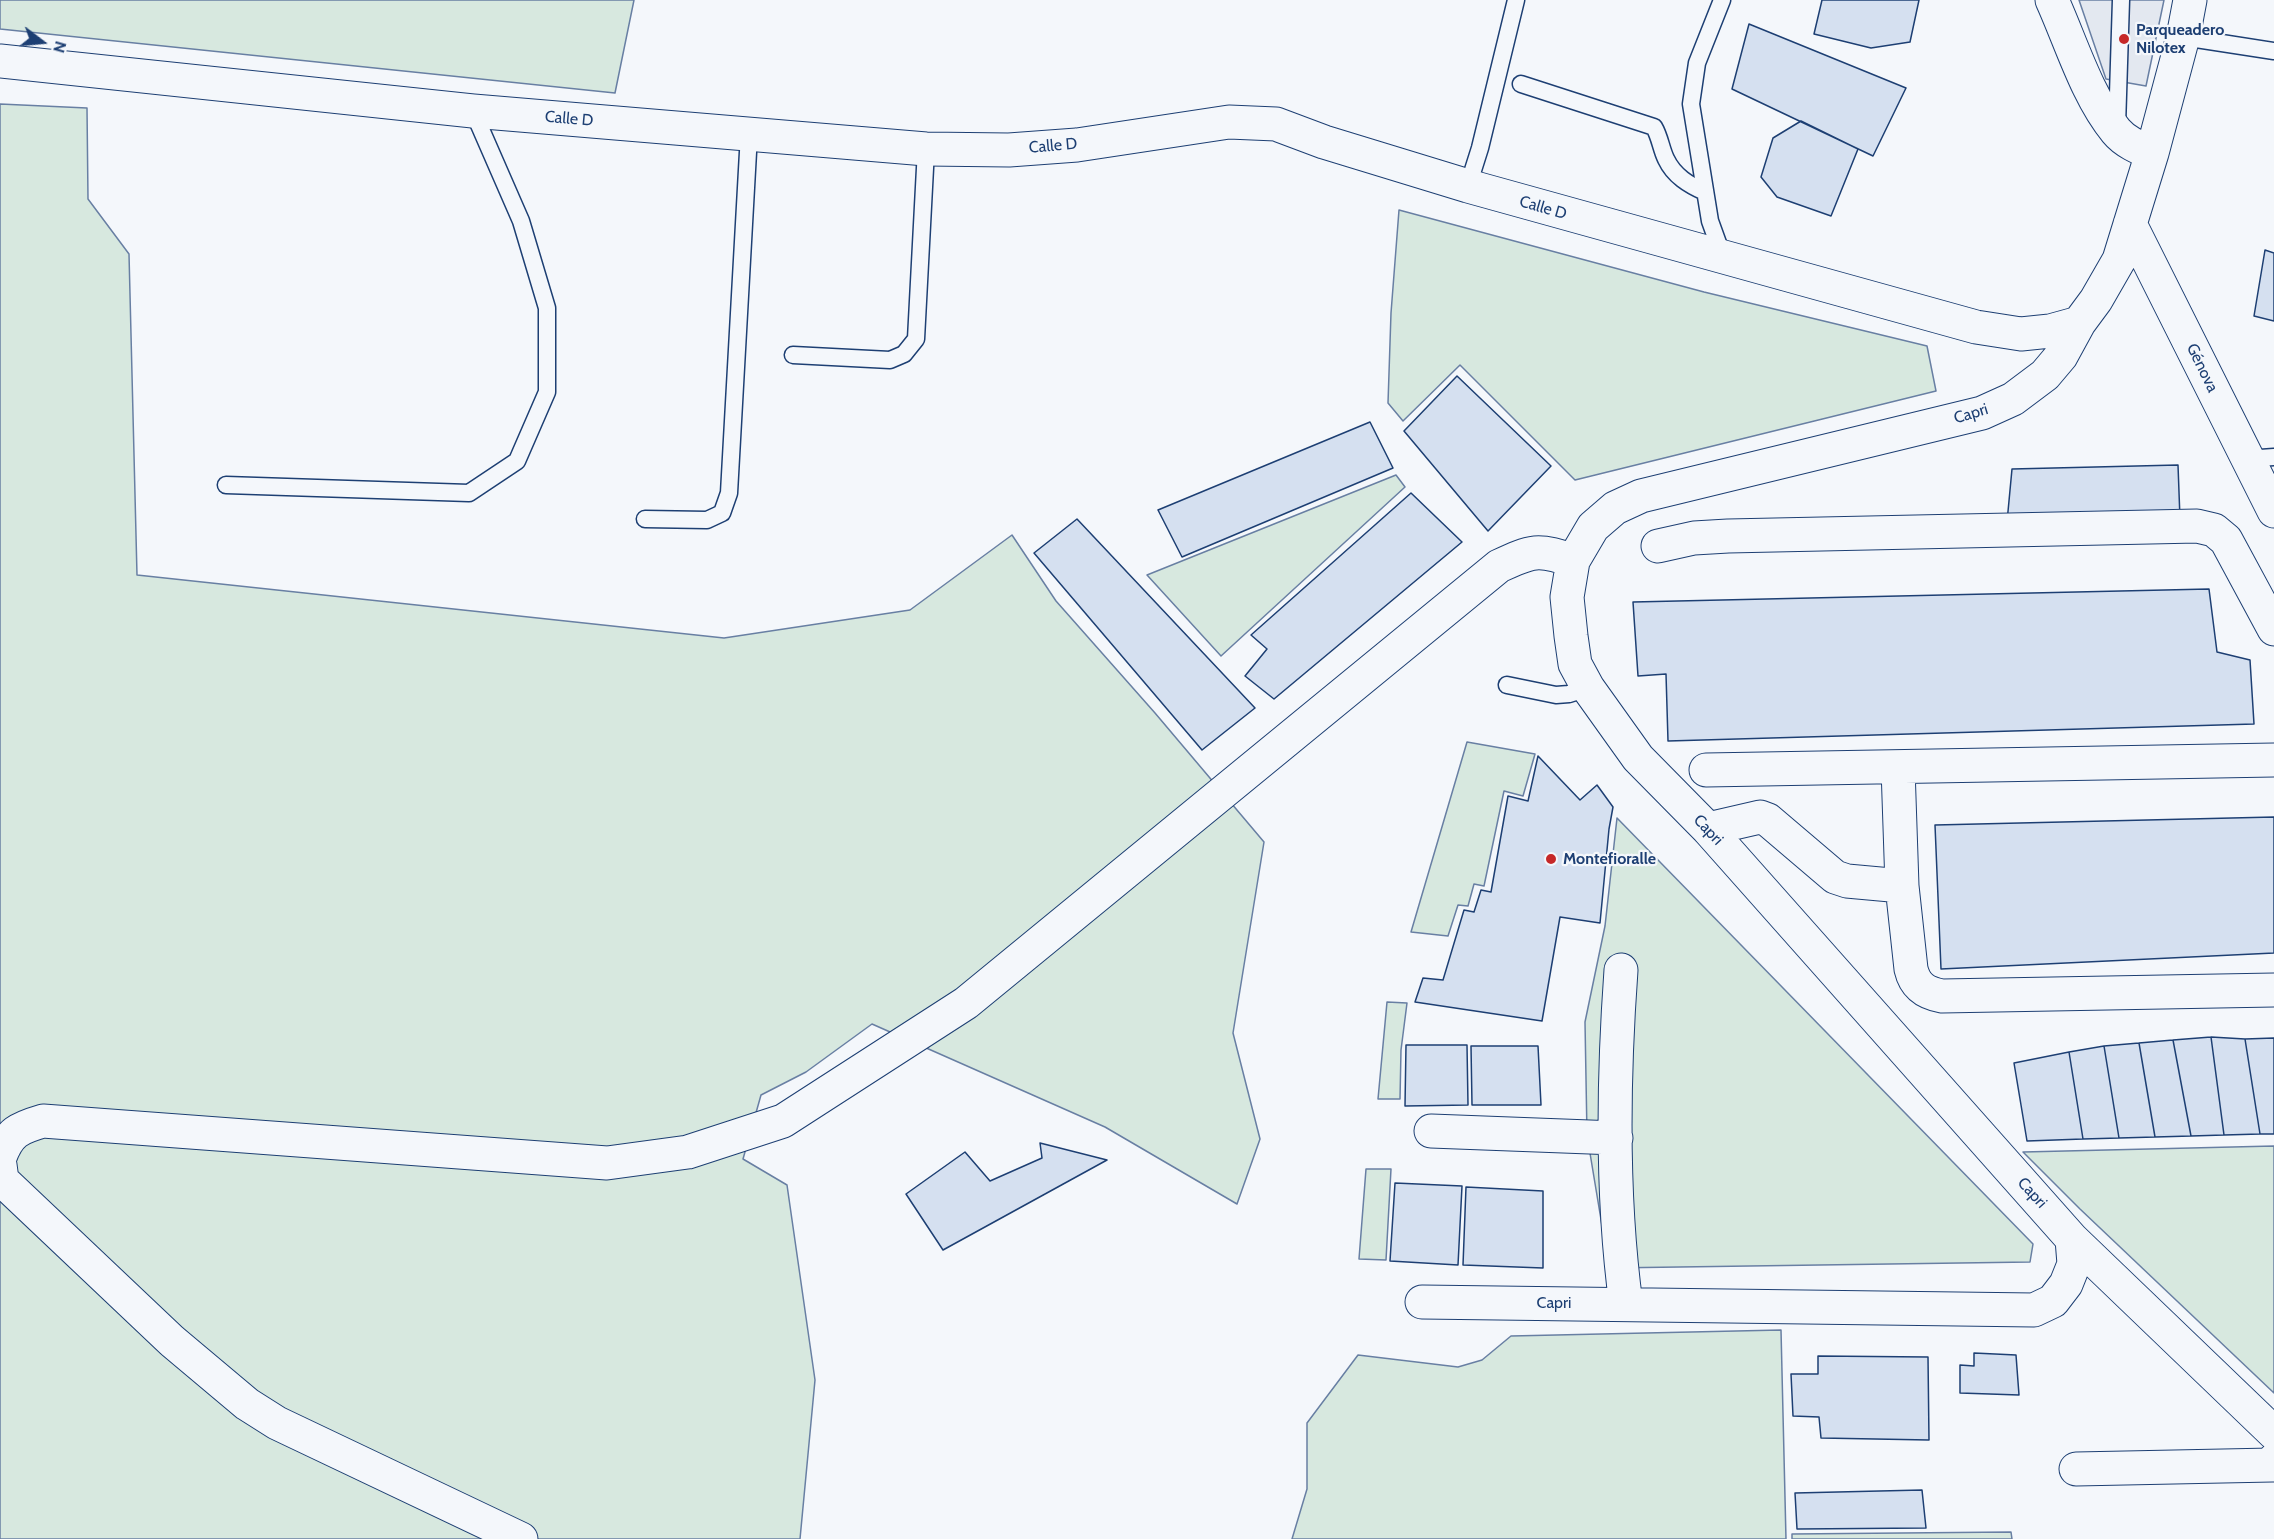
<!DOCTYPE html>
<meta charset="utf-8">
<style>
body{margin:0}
#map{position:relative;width:2274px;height:1539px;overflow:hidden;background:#f4f7fb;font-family:Cabin,sans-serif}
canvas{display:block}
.north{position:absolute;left:12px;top:12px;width:60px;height:60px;-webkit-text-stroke:4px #f4f7fb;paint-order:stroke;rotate:106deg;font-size:16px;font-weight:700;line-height:24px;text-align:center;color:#1d3f73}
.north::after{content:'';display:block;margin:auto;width:21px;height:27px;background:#1d3f73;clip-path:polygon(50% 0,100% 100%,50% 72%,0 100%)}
</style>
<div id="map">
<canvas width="2274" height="1539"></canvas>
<div class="north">N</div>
</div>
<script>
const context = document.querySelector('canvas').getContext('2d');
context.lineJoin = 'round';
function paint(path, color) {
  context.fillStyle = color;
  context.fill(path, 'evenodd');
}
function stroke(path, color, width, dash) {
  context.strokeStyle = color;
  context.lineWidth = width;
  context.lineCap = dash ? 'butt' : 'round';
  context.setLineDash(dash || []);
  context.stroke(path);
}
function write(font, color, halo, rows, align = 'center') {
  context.font = font + ' Cabin,sans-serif';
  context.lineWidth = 4.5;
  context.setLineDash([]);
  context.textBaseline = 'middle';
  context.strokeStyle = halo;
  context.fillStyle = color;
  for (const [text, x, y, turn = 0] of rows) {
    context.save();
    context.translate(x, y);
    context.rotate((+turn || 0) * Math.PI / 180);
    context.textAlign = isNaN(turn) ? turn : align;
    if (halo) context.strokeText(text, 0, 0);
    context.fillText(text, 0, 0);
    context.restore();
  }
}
const green = new Path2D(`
 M0 0H634L615 93 0 29Z
 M0 104 87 108 88 199 129 254 137 575 724 638 910 610 1012 535 1056 601 1155 713 1264 842 1233 1033 1260 1139 1237 1204 1105 1127 872 1024 806 1072 761 1095 743 1159 787 1185 815 1380 800 1539H0Z
 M1399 210 1704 292 1927 346 1936 391 1575 480 1460 365 1403 421 1388 403 1391 313Z
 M1396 475 1405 487 1221 656 1147 575Z
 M1467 742 1535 754 1523 796 1504 791 1484 886 1474 884 1468 906 1458 905 1448 936 1411 932Z
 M1617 818 2033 1244 2030 1262 1609 1268 1587 1135 1585 1022 1605 926Z
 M1387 1002 1407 1003 1401 1050 1400 1099H1378Z
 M2274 1146V1393L2080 1209 2023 1152Z
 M1366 1169H1391L1386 1260 1359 1259Z
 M1781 1330 1786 1539H1292L1307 1489V1423L1358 1355 1458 1367 1482 1360 1511 1336Z
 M2011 1532 2012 1539H1792V1534Z`);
const parking = new Path2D(`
 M2079 0H2164L2146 86 2106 79Z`);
const building = new Path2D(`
 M1822 0H1919L1910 42 1871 48 1814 34Z
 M1749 24 1906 88 1873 156 1732 89Z
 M1801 121 1858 149 1831 216 1777 197 1761 177 1773 138Z
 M2265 250 2274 253V321L2254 316Z
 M1457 376 1551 466 1488 531 1404 431Z
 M1370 422 1393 468 1182 557 1158 510Z
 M2178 465 2180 519 2007 522 2012 469Z
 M1411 493 1462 542 1274 699 1245 676 1267 649 1251 635Z
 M1077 519 1255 708 1202 750 1034 553Z
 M2209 589 2217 652 2250 660 2254 724 1668 741 1666 674 1638 676 1633 602Z
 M1538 756 1580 800 1597 785 1613 807 1609 829 1600 923 1560 917 1542 1021 1415 1002 1423 978 1443 980 1464 910 1474 912 1481 890 1491 892 1508 796 1528 801Z
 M2274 817V953L1941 969 1935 825Z
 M2211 1037 2224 1135 2191 1136 2173 1040Z
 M2211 1037 2245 1039 2260 1134 2224 1135Z
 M2274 1038V1134H2260L2245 1039Z
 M2173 1040 2191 1136 2155 1137 2139 1043Z
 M2139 1043 2155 1137 2119 1138 2104 1046Z
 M1406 1045H1467L1468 1105 1405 1106Z
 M1471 1046H1538L1541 1105H1472Z
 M2104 1046 2119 1138 2083 1139 2069 1052Z
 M2069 1052 2083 1139 2027 1141 2014 1063Z
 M1040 1143 1107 1160 943 1250 906 1194 965 1152 990 1181 1042 1158Z
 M1395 1183 1462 1186 1458 1265 1390 1261Z
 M1466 1187 1543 1191V1268L1463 1265Z
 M1974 1353 2016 1355 2019 1395 1960 1393V1365L1974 1366Z
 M1818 1356 1928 1357 1929 1440 1821 1438 1819 1417 1793 1416 1791 1374H1818Z
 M1922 1490 1926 1528 1797 1529 1795 1493Z`);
const service = new Path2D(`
 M1722 0 1697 63 1691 104 1710 221 1723 257
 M2183 37 2274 51
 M1521 84 1654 127C1660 137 1661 149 1666 159 1674 176 1689 185 1705 192
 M2117 126 2121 0
 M1468 186 1480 148 1516 0
 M793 355 890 360 904 354 916 339 926 149
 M2246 459 2274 457
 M226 485 469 493 517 461 547 392V308L521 221 473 111
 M645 519 707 520 722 513 729 493 749 134
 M1507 685 1556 695 1569 694 1588 688`);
const minor = new Path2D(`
 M2052 0C2071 42 2087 96 2116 131 2125 142 2139 148 2152 153
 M0 61 473 111 926 149 1009 150 1077 145 1229 122 1276 124 1324 142 1468 186 1976 327 2021 334 2050 331 2079 323
 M2130 224 2274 511
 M1658 546 1694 538 1728 536 2197 526 2214 530 2226 540 2274 629
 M1898 768 1902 886 1911 969C1915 986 1925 993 1942 996L2274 990
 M1706 770 2274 760
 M1708 829 1760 817 1768 820 1835 877 1847 881 1902 886
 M1621 970C1613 1081 1611 1194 1626 1304
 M1431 1131 1616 1138
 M0 1157C9 1132 19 1128 43 1121L607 1163 688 1152 783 1121 966 1003 1499 566C1531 551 1539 548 1573 561
 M0 1165 2 1180 172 1341 247 1404 277 1423 521 1539
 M2072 1239 2274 1433
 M1422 1302 2034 1310 2053 1301 2066 1284 2074 1264 2072 1239 1708 829 1638 758 1588 688 1575 664 1571 636 1567 597 1573 561 1593 527 1615 508 1641 496 1982 413 2013 399 2045 375 2061 356 2079 323 2096 300 2119 260 2152 153 2183 37 2190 0
 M2076 1469 2272 1465 2274 1460`);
const markers = [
 [2124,39,6,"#c62828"],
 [1551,859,6,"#c62828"]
];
const poiNames = [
 ["Parqueadero",2136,30],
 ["Nilotex",2136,48],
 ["Montefioralle",1563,859]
];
const streetNames = [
 ["Calle D",569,119,5],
 ["Calle D",1053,146,-5],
 ["Calle D",1543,208,16],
 ["Génova",2202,368,64],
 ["Capri",1971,414,-17],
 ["Capri",1708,830,47],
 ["Capri",2032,1193,48],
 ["Capri",1554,1303]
];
paint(green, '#d7e8df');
stroke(green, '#687fa3', 1.5);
paint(parking, '#e3e8f0');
stroke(parking, '#687fa3', 1.5);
paint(building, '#d5e0f0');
stroke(building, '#1d3f73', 1.5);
stroke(service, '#1d3f73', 19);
stroke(minor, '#1d3f73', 35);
stroke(service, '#f4f7fb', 16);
stroke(minor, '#f4f7fb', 33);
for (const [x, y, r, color] of markers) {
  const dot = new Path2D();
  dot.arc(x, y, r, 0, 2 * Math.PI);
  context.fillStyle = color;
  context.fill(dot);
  stroke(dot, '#f4f7fb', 2);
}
write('bold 16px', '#1d3f73', '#f4f7fb', poiNames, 'left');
write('16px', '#1d3f73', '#f4f7fb', streetNames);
</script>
